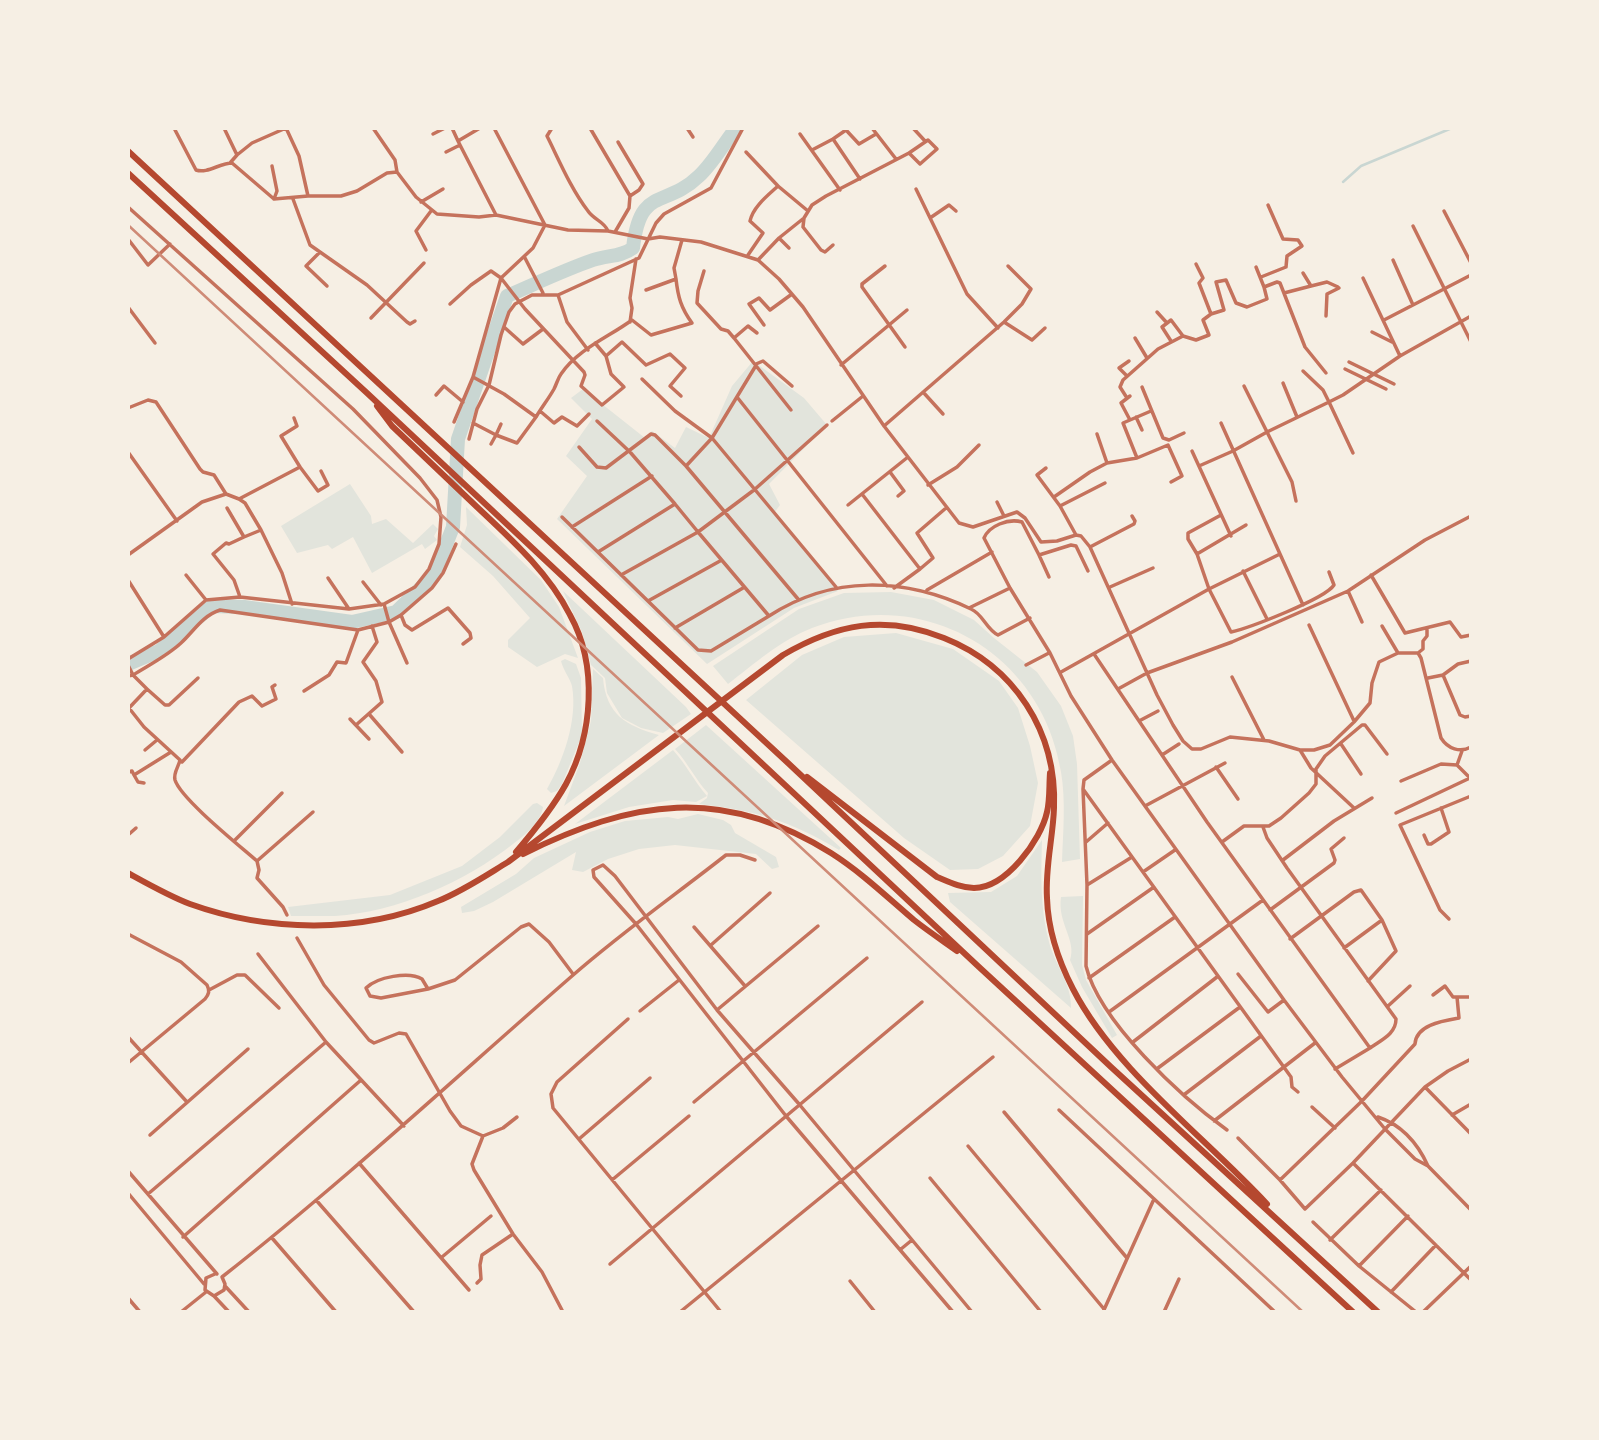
<!DOCTYPE html>
<style>
body{margin:0}
#map{position:relative;width:1599px;height:1440px;overflow:hidden;background:#f6efe4;font-family:Inter,sans-serif}
canvas{display:block}
.frame{position:absolute;inset:0;border:130px solid #f6efe4;pointer-events:none}
</style>
<div id="map">
<canvas width="1599" height="1440"></canvas>
<div class="frame"></div>
</div>
<script>
const context = document.querySelector('canvas').getContext('2d');
context.lineJoin = 'round';
function paint(path, color) {
  context.fillStyle = color;
  context.fill(path, 'evenodd');
}
function stroke(path, color, width, dash) {
  context.strokeStyle = color;
  context.lineWidth = width;
  context.lineCap = dash ? 'butt' : 'round';
  context.setLineDash(dash || []);
  context.stroke(path);
}
const green = new Path2D(`
 M753 361 804 398 827 425 769 484 780 505 774 513 838 591 794 608 707 664 557 519 587 476 566 456 592 419 571 398 583 389 645 438 652 431 675 448 686 427 709 438 732 386Z
 M350 484 371 516 372 524 386 519 413 543 433 524 438 529 434 536 437 540 425 549 422 544 372 573 353 537 332 549 328 545 297 553 281 526Z
 M466 507 541 580 559 607 578 658 565 654 537 667 508 647V640L530 618 493 576 460 547 467 525Z
 M563 591 686 707 691 714 663 733 641 728 622 718 607 693 605 678 591 665 582 632Z
 M891 592 934 600 974 620 994 638 1037 672 1061 706 1073 736 1077 764 1080 859 1062 862C1063 833 1066 801 1061 772 1042 653 924 585 812 628 781 640 754 664 728 684L713 666 799 609 844 593Z
 M896 633 953 649 999 681 1018 708 1030 746 1038 783 1030 826 1003 856 978 869 950 870 904 838 746 700 802 655 844 637Z
 M565 659 576 664 581 678 582 735 562 784 557 791 551 793 547 789C563 761 578 720 572 686 570 678 563 670 561 661Z
 M593 669 603 678C606 714 626 726 659 735L564 806 580 763 591 721Z
 M706 725 841 848 839 850C791 821 754 810 699 804L707 798 708 793C695 779 688 763 675 749Z
 M673 750C686 764 694 781 707 796L696 802 673 800 629 807 575 824Z
 M537 803 543 807C541 822 525 835 513 844 465 882 397 912 335 916 320 916 306 916 291 916L288 907 390 895 462 866 500 837 533 804Z
 M698 814 723 820 731 825 735 833 776 857 779 867 772 869 756 854 675 845 639 849 608 859 583 872 572 870 576 852 493 902 474 911 462 913 461 907 516 874 534 858 590 832 625 821 668 817 678 819Z
 M1042 840C1041 875 1040 908 1049 942 1055 965 1072 984 1071 1008L950 902 948 893 991 892 1017 876Z
 M1083 896 1082 965 1086 980 1117 1035 1112 1038 1082 987 1070 960C1077 940 1057 923 1061 897Z`);
const stream = new Path2D(`
 M1343 182 1361 166 1452 128`);
const river = new Path2D(`
 M128 664 159 651 212 606 244 607 352 622 396 612 434 575 453 527 458 439 507 296C535 284 564 270 593 260 608 255 621 257 633 248 640 185 665 209 699 176 713 163 724 143 736 128`);
const minor = new Path2D(`
 M174 128 196 170C207 174 220 163 232 163L274 199 308 196H341L357 191 387 173 397 172 416 197 437 214 479 217 496 215 568 230 608 231 648 239 660 237 701 242 758 260 779 279 803 307 884 426 959 523 973 527 1017 512 1025 518 1041 542 1057 541 1076 535 1081 536 1090 547 1157 695 1173 725 1183 741 1192 749H1201L1230 737 1269 741 1300 750H1314L1330 745 1354 722 1370 703 1372 683 1379 662 1398 653H1418L1421 658 1441 738C1448 749 1460 753 1471 747
 M224 128 237 155 230 163
 M286 128 299 156 308 196
 M373 128 395 160 397 172
 M452 128 458 141
 M552 128 547 136C559 160 571 189 588 211 594 220 604 221 608 231
 M590 128 630 196 629 208 615 232
 M687 128 693 137
 M872 128 896 159
 M913 128 925 141
 M433 134 445 128
 M800 134 840 190
 M833 139 846 130 859 144 876 134
 M618 142 643 184 639 190 630 196
 M460 145 496 215
 M812 150 833 139 860 179
 M446 152 460 145 458 141 480 128
 M746 152 778 186 808 211
 M237 155 252 143 286 128
 M272 166 277 191 274 199
 M916 189 967 294 998 328
 M293 199 310 245 367 285 407 322 410 324 415 321
 M421 202 443 189
 M128 207 353 409 420 478 437 500 441 517 439 544 429 569 415 587 384 604 349 609 240 597 206 600 164 637 128 659
 M1444 211 1471 263
 M804 218 803 227 821 250 825 252 833 245
 M930 218 949 205 956 211
 M1413 226 1471 342
 M779 238 789 248
 M128 239 148 265 170 244
 M426 250 416 231 431 211
 M320 252 306 266 327 286
 M748 255 763 233 750 221C753 207 767 196 778 186
 M525 258 543 293
 M758 260 779 238 804 218 812 205 826 196 909 153 928 140 937 149 920 164 909 153
 M1393 260 1413 305
 M885 266 862 284V287L905 347
 M1256 267 1264 287 1277 282 1280 283 1305 347 1326 373
 M704 271 698 291 697 303 721 329 728 331 734 338 791 410
 M1261 277 1286 267 1287 256 1302 246 1298 240 1283 239 1268 205
 M1363 278 1400 356
 M676 279 674 268 682 240
 M1311 286 1327 282 1338 287
 M1284 293 1311 286 1303 273
 M558 295 567 322 588 350
 M450 304 471 285 491 271 501 278 525 309 584 372 585 375 581 386 602 405 624 387 611 374 606 356
 M128 307 155 343
 M1157 312 1167 323
 M1211 314 1224 310 1216 282 1226 280 1236 303 1247 307 1267 299 1264 287
 M1326 316 1327 294 1339 288
 M371 318 424 263
 M1384 320 1471 275
 M630 322 632 308 630 298 636 259
 M1004 322 1032 340 1045 328
 M764 325 749 304 759 298 770 310 792 294
 M504 327 523 344 543 329
 M1372 332 1392 342
 M734 338 748 326 757 333
 M1135 338 1147 358
 M1171 341 1162 327 1171 320 1183 336
 M595 343 606 356 622 342 646 365 670 354 685 368 670 386 681 396
 M1349 362 1394 384
 M756 364 763 361 792 386
 M841 365 907 310
 M1345 369 1386 389
 M1127 376 1119 368 1129 361
 M473 377 504 394 536 417C542 407 549 398 554 389 557 383 558 378 561 374 578 349 609 337 632 320L651 335 692 323C681 308 678 297 676 279L646 290
 M642 379 675 411 712 438 836 587
 M1283 383 1297 417
 M1244 386 1267 432 1329 402 1323 390 1303 371
 M1142 387 1163 438 1169 440 1184 433
 M923 392 943 414
 M436 395 444 386 463 402
 M1130 396 1121 403 1130 420 1123 423 1137 458
 M737 397 887 586
 M1127 398 1120 387 1123 380 1158 349 1183 336 1196 340 1209 335 1203 320 1211 314 1199 283 1203 278 1196 264
 M128 408 148 400 156 402 200 469 203 472 214 475 226 494
 M540 411 554 423 562 417 577 426 589 414
 M1136 417 1142 430
 M294 418 297 426 281 436 300 467
 M1130 420 1151 411
 M597 421 630 452 675 504
 M832 421 863 396
 M454 422 473 377 501 278 533 248 545 225 494 128
 M473 423 496 435 501 424
 M827 425 754 490 698 532 769 616C832 575 904 577 971 609 983 614 986 629 998 635L1030 618
 M884 426 1004 322 1022 304 1031 289 1008 266
 M1097 434 1107 463
 M469 439 477 409 489 385 501 335 509 312 515 304 532 295H558L639 258 656 223 664 214 711 188 743 128
 M491 444 496 435 517 443 536 417
 M579 447 597 467 606 468 651 434 655 435 686 466 798 599
 M1192 451 1231 536
 M128 452 177 521
 M1353 453 1329 402 1343 395 1400 356 1471 316
 M687 465 712 438 755 367
 M1199 466 1233 451 1267 432 1292 482 1296 501
 M1046 468 1037 475 1060 506 1076 535
 M890 472 904 491 898 496
 M928 485 957 467 979 445
 M862 494 920 569 894 588
 M1054 497 1090 472 1107 463 1137 458 1168 445 1182 476 1171 482
 M239 499 245 503 261 530
 M997 502 1004 516
 M848 505 908 457
 M1060 506 1105 483
 M227 508 244 537 261 530 282 573 292 604
 M562 517 698 650 711 651 769 616
 M1246 525 1197 554 1209 589 1231 632C1249 628 1325 599 1334 585L1329 572
 M572 527 652 476
 M1090 547 1134 524 1135 521 1132 516
 M598 552 675 504 698 532 621 575
 M1197 554 1188 539V533L1221 515
 M1280 554 1303 605
 M128 555 202 502 226 494 239 499 300 467 318 491 328 485 321 471
 M1039 555 1049 577
 M920 569 933 558 917 533 946 508
 M1088 571 1076 546 1071 545 1039 555 1022 522C1008 518 989 526 984 538L1010 588 1050 653 1071 696 1112 760 1284 1000 1342 1077 1385 1129 1415 1159 1428 1166 1471 1210
 M1243 571 1267 619
 M186 575 206 600
 M1371 575 1405 633 1450 622 1461 637 1471 635
 M328 578 349 609
 M128 580 164 637
 M363 582 381 605
 M1110 587 1153 568
 M927 590 992 552
 M1348 591 1362 622
 M240 597 234 580 213 554 226 543 229 544 244 537
 M648 601 720 561
 M384 604 389 622 407 663
 M969 608 1010 588
 M401 615 405 625 412 630 448 608 470 633 471 638 463 644
 M1309 625 1354 721
 M1382 626 1398 653
 M675 628 743 588
 M1418 653 1423 649V641L1427 636V629
 M1094 654 1207 822 1370 1048C1381 1040 1396 1034 1396 1019L1287 868 1267 838 1263 827
 M128 665 133 675 128 676
 M1026 665 1049 653
 M1061 672 1209 589 1280 554 1221 423
 M1443 675 1458 664 1471 661
 M1232 677 1264 740
 M1428 678 1443 675 1460 715 1465 717 1471 716
 M147 689 165 705H169L198 678
 M1118 689 1147 673 1232 642 1348 591 1425 540 1471 516
 M304 691 329 675 337 662 346 663 358 630
 M369 714 402 752
 M350 719 369 739
 M1139 721 1158 711
 M356 725 382 702 376 681 363 662 377 642 372 626
 M1341 744 1361 774
 M145 750 157 740
 M1300 750 1311 768 1354 808
 M1162 755 1179 744
 M1112 760 1084 780 1083 789 1291 1077 1292 1087 1298 1092
 M182 762 239 702 252 696 262 706 276 699 272 687 275 685
 M1216 767 1238 799
 M128 772 132 771 134 775
 M1401 781 1441 764 1457 765
 M144 783 138 782 134 775 171 752
 M1083 789 1087 885 1086 966C1099 1021 1181 1097 1227 1130
 M1145 806 1225 763
 M1396 813 1470 778 1457 765 1462 751
 M128 835 136 828
 M1424 835 1428 844H1431L1449 832 1441 808
 M234 841 282 793
 M1086 842 1108 823
 M1222 842 1244 826H1269L1281 818 1309 793 1316 784V769L1325 756 1362 725H1365L1387 754
 M1283 860 1334 821 1372 798
 M257 861 313 812
 M1143 872 1175 850
 M1087 885 1132 857
 M1270 910 1334 863 1335 860 1331 849 1344 838
 M287 915 283 907 257 878 259 870 257 861C240 846 181 799 175 780 173 773 179 766 180 760L144 727 129 708 147 689 133 675C149 665 167 656 181 643 194 631 202 616 220 610L358 630 389 622 401 615 432 588 443 573 456 544
 M1449 919 1440 910 1400 825 1471 796
 M694 927 745 986
 M128 934 181 962 207 985C210 991 209 994 205 999L128 1063
 M1087 934 1154 887
 M297 938 324 985 369 1040 374 1043 399 1033 406 1034 450 1111 461 1126 483 1136 472 1164 474 1170 513 1234 542 1272 563 1312
 M1290 939 1354 892 1361 890 1382 920 1396 951 1368 981
 M711 945 770 893
 M1344 948 1382 920
 M258 954 326 1042 404 1126
 M1238 974 1268 1012 1284 1000
 M1089 978 1175 917
 M428 989 422 979C409 971 377 977 366 988L370 996 381 998 428 989 455 980 521 927 529 924 549 942 573 974
 M209 990 237 975H245L279 1008
 M1433 995 1445 986 1453 997H1457
 M1388 1006 1410 986
 M717 1010 818 926
 M640 1011 679 980
 M1109 1012 1263 900
 M628 1019 557 1082 551 1094 553 1108 721 1312
 M128 1037 187 1102
 M1133 1042 1217 977
 M1158 1068 1240 1007
 M1335 1069 1370 1048
 M1425 1087 1471 1134
 M1185 1094 1261 1036
 M694 1102 867 958
 M1312 1107 1335 1128
 M1059 1110 1275 1312
 M1004 1112 1127 1258
 M1452 1115 1471 1104
 M1378 1117C1402 1125 1418 1144 1428 1166
 M1214 1121 1315 1043
 M150 1135 248 1049
 M483 1136 503 1128 517 1117
 M1238 1138 1280 1180 1305 1209 1353 1163 1425 1087 1448 1071 1471 1059
 M579 1139 650 1078
 M968 1146 1104 1309
 M359 1163 469 1290
 M1353 1163 1471 1280
 M128 1171 217 1274
 M930 1178 1041 1312
 M612 1180 689 1116
 M1280 1180 1362 1101 1415 1044C1416 1025 1442 1021 1459 1018L1457 997H1471
 M128 1193 204 1284
 M148 1194 326 1042
 M316 1200 414 1312
 M1313 1222 1359 1266 1416 1312
 M183 1237 361 1080
 M272 1238 336 1312
 M1330 1240 1381 1190
 M901 1249 912 1240
 M442 1257 491 1216
 M610 1264 922 1002
 M1359 1266 1408 1216
 M215 1274 206 1278 205 1290 214 1296 229 1312
 M222 1277C343 1182 456 1077 572 976 621 933 675 895 726 855H740L755 860
 M850 1281 875 1312
 M477 1283 481 1279 480 1265 482 1255 513 1234
 M225 1286 249 1312
 M1391 1292 1436 1245
 M214 1296 224 1290 225 1284 222 1277
 M128 1298 140 1312
 M181 1312 206 1292
 M680 1312 993 1057
 M953 1312 786 1116 636 924 594 877 593 870 603 865 615 876 717 1010 799 1104 972 1312
 M1103 1312 1154 1199
 M1164 1312 1179 1279
 M1423 1312 1471 1266`);
const motorway = new Path2D(`
 M128 151 788 763 1111 1067 1378 1312
 M128 173 367 393 979 967 1353 1312
 M377 406 392 426C420 453 449 480 477 507 511 539 548 572 570 615 598 665 593 734 566 784 552 809 534 831 516 852
 M807 777 937 877C949 882 961 888 974 888 1006 888 1041 840 1047 812 1050 800 1049 786 1050 773
 M523 854C632 800 722 785 831 853 861 872 887 897 914 920 928 931 943 941 957 951
 M128 873C148 884 169 896 190 904 268 932 361 934 438 901 463 891 485 876 508 862L783 655C836 624 885 614 944 638 1014 666 1057 731 1054 808 1053 838 1045 867 1047 898 1048 930 1058 960 1073 989 1114 1069 1206 1138 1267 1204`);
const rail = new Path2D(`
 M128 225 1303 1312`);
paint(green, '#e2e4dc');
stroke(stream, '#c9d6d2', 2.5);
stroke(river, '#c9d6d2', 14);
stroke(minor, '#c5725c', 3.5);
stroke(motorway, '#b5482f', 6);
stroke(rail, '#cf8b77', 2.5);
</script>
